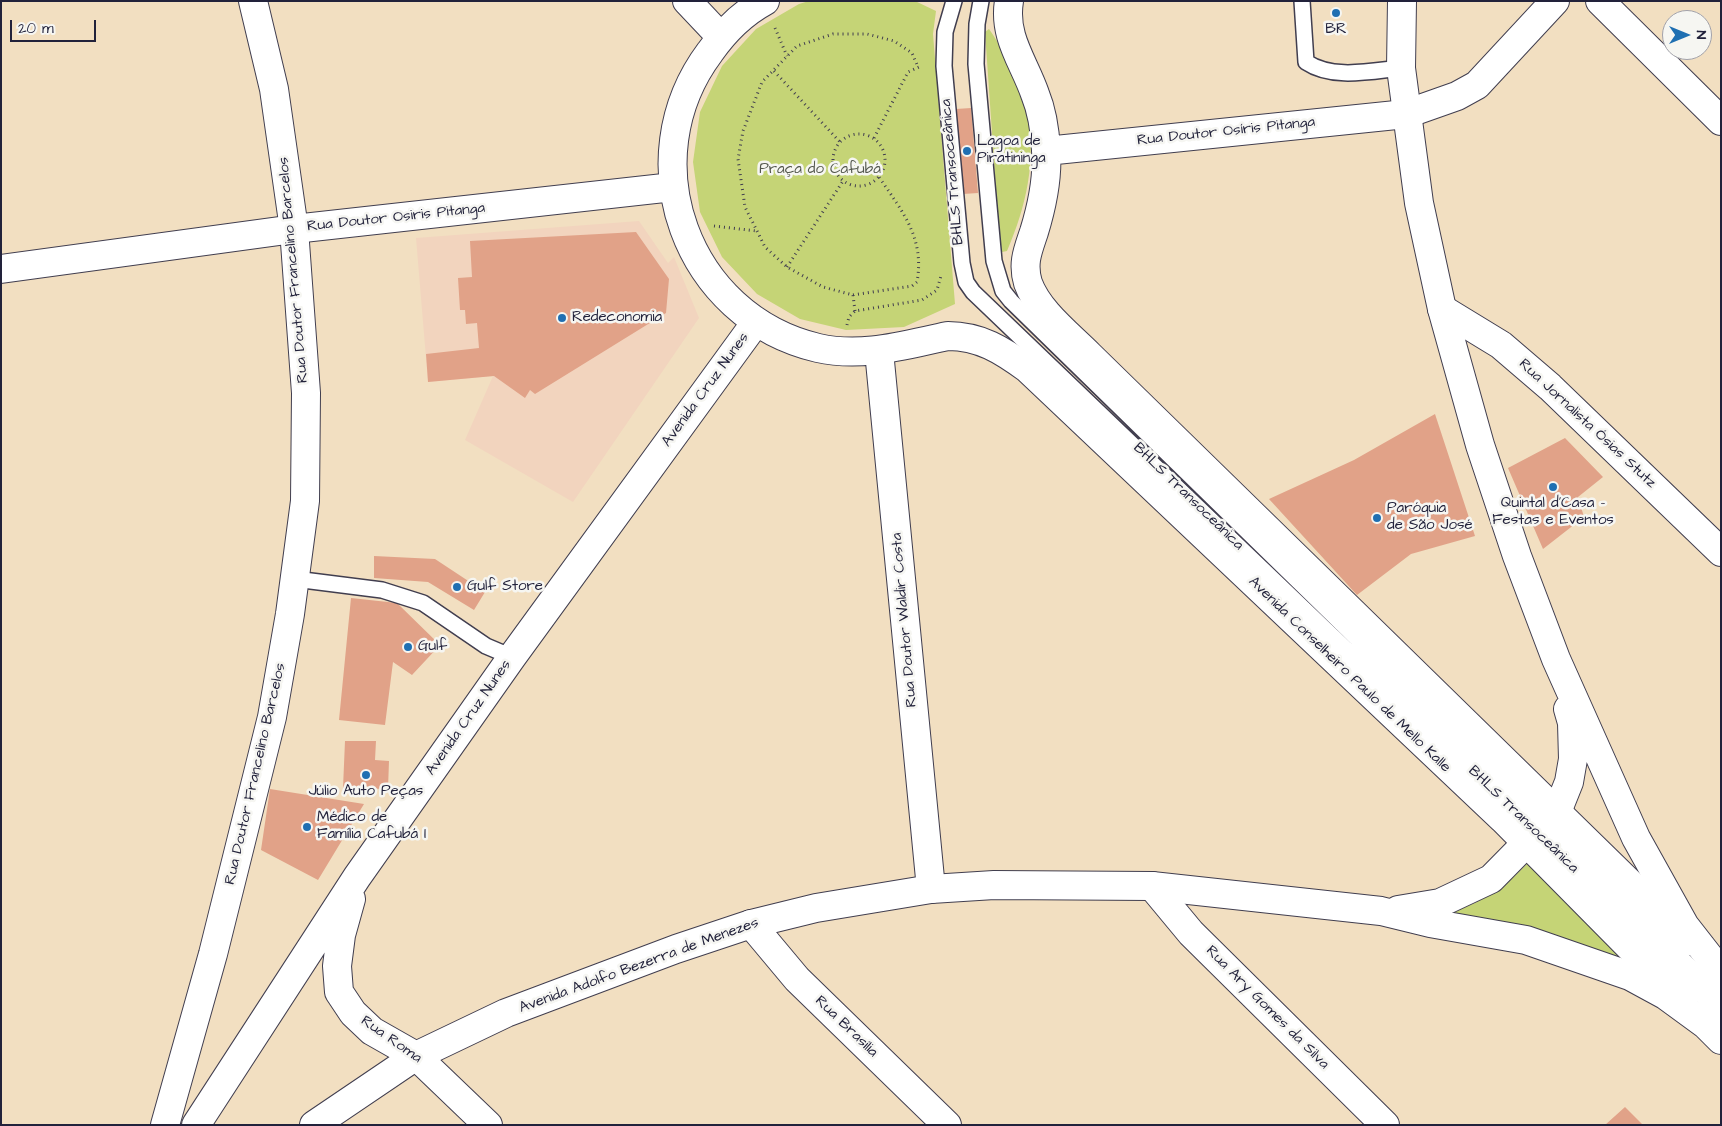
<!DOCTYPE html>
<meta charset="utf-8">
<style>
body{margin:0}
#map{position:relative;width:1722px;height:1126px;overflow:hidden;background:#f2dfc1;font-family:"Architects Daughter",sans-serif}
canvas{display:block}
.frame{position:absolute;inset:0;border:2px solid #22223b;pointer-events:none}
.north{position:absolute;left:1662px;top:10px;width:50px;height:50px;box-sizing:border-box;background:#f6f6f2;border:1px solid #a1a1a9;border-radius:50%;rotate:90deg;font-size:14px;font-weight:700;line-height:20px;text-align:center;color:#22223b}
.north::after{content:'';display:block;margin:auto;width:18px;height:22px;background:#1f6fb2;clip-path:polygon(50% 0,100% 100%,50% 72%,0 100%)}
.scale{position:absolute;left:10px;top:20px;width:86px;height:22px;box-sizing:border-box;border:2px solid #22223b;border-top:0;padding-left:6px;font-size:15px;line-height:18px;white-space:nowrap;color:#22223b;-webkit-text-stroke:4px #f6f6f2;paint-order:stroke}
</style>
<div id="map">
<canvas width="1722" height="1126"></canvas>
<div class="frame"></div>
<div class="north">N</div>
<div class="scale">20 m</div>
</div>
<script>
const context = document.querySelector('canvas').getContext('2d');
context.lineJoin = 'round';
function paint(path, color) {
  context.fillStyle = color;
  context.fill(path, 'evenodd');
}
function stroke(path, color, width, dash) {
  context.strokeStyle = color;
  context.lineWidth = width;
  context.lineCap = dash ? 'butt' : 'round';
  context.setLineDash(dash || []);
  context.stroke(path);
}
function write(font, color, halo, rows, align = 'center') {
  context.font = font + ' "Architects Daughter",sans-serif';
  context.lineWidth = 5;
  context.setLineDash([]);
  context.textBaseline = 'middle';
  context.strokeStyle = halo;
  context.fillStyle = color;
  for (const [text, x, y, turn = 0] of rows) {
    context.save();
    context.translate(x, y);
    context.rotate((+turn || 0) * Math.PI / 180);
    context.textAlign = isNaN(turn) ? turn : align;
    if (halo) context.strokeText(text, 0, 0);
    context.fillText(text, 0, 0);
    context.restore();
  }
}
const built = new Path2D(`
 M639 221 668 263 674 257 699 318 573 502 465 440 493 376 428 382 416 238Z`);
const green = new Path2D(`
 M809 1H915L936 11 933 34 955 304 904 327 846 330 800 319 757 294 722 257 700 212 693 162 700 112 722 66 756 29 799 4Z
 M989 29C1000 44 1008 62 1015 80 1019 90 1025 102 1027 112 1037 160 1026 207 1007 251L1002 252 1000 248 985 32Z
 M1530 861 1655 982 1446 915 1475 903 1503 887Z`);
const building = new Path2D(`
 M971 108 978 193 963 194 956 109Z
 M636 232 669 279 666 313 535 394 530 390 525 398 494 376 428 382 426 354 479 348 477 323 466 324 465 310H460L458 278 472 277 470 241Z
 M1435 414 1475 536 1411 554 1357 595 1269 499 1354 460Z
 M1565 438 1603 477 1578 497 1584 517 1543 549 1508 468Z
 M374 556 435 559 485 592 474 610 428 582 374 578Z
 M351 598 397 603 440 645 412 675 393 662 385 725 339 720Z
 M345 741H376L375 760 389 761 388 789 343 788Z
 M270 789 364 804 318 880 261 850Z
 M1625 1107 1643 1125H1605Z`);
const path = new Path2D(`
 M775 28 787 56
 M774 71 840 142
 M833 160a26 26 0 1 1 52 0a26 26 0 1 1-52 0Z
 M874 138 908 72 919 67
 M714 226 757 231
 M787 267 843 181
 M853 295 912 286 917 282C925 238 902 211 879 177
 M855 311 853 295 823 287 787 267 765 247 745 207 738 159 743 131 762 82 797 46 833 34H867L894 41 912 53 918 67
 M847 325 849 317 855 311 922 300 937 290 941 276`);
const lane = new Path2D(`
 M954 1 945 32 944 66 962 263 966 282 973 292 1513 809 1721 1015
 M981 1 977 24 976 64 994 261 1003 291 1011 301 1522 800 1721 997
 M1302 1 1306 62C1333 80 1371 71 1401 68
 M295 579 382 590 423 603 486 646 512 657`);
const street = new Path2D(`
 M687 1 721 37
 M765 1C743 13 724 32 710 52 629 160 686 317 818 348 863 358 904 345 948 336 980 336 1002 350 1028 369L1503 819 1683 1001
 M1009 1C1003 37 1024 62 1035 94 1042 111 1045 131 1046 150 1048 176 1042 206 1034 232 1028 250 1022 263 1028 283 1038 311 1068 334 1089 355L1689 941
 M1600 1 1721 121
 M1046 151 1406 114 1457 96 1477 85 1555 1
 M1 269 294 229 673 187
 M1442 309 1501 345 1550 387 1721 552
 M879 351 931 889
 M1152 886 1191 933 1385 1125
 M351 899 341 935 337 966 339 992 353 1013 372 1031 416 1056 488 1125
 M751 924 797 979 947 1125
 M196 1125 357 877 512 657 756 322`);
const secondary = new Path2D(`
 M1402 1 1401 68 1419 203 1442 309 1480 445 1517 556 1556 659 1636 838 1685 926 1721 972
 M1398 910 1440 903 1491 879 1557 812 1569 782 1573 759 1572 723 1568 709
 M165 1125 213 954 272 717 290 614 305 501 306 393 294 229 274 89 253 1
 M314 1125 416 1056 506 1013 676 949 751 924 816 908 931 889 994 885 1152 886 1381 911 1430 923 1526 940 1630 976 1665 995 1706 1025 1721 1040`);
const markers = [
 [1336,13,5,"#1f6fb2"],
 [967,151,5,"#1f6fb2"],
 [562,318,5,"#1f6fb2"],
 [1553,487,5,"#1f6fb2"],
 [1377,518,5,"#1f6fb2"],
 [457,587,5,"#1f6fb2"],
 [408,647,5,"#1f6fb2"],
 [366,775,5,"#1f6fb2"],
 [307,827,5,"#1f6fb2"]
];
const poiNames = [
 ["BR",1336,30,"center"],
 ["Lagoa de",977,142],
 ["Piratininga",977,159],
 ["Redeconomia",572,318],
 ["Quintal d'Casa -",1553,504,"center"],
 ["Festas e Eventos",1553,521,"center"],
 ["Paróquia",1387,509],
 ["de São José",1387,526],
 ["Gulf Store",467,587],
 ["Gulf",418,647],
 ["Júlio Auto Peças",366,792,"center"],
 ["Médico de",317,818],
 ["Família Cafubá I",317,835]
];
const streetNames = [
 ["Rua Doutor Osíris Pitanga",1226,132,-6],
 ["BHLS Transoceânica",953,172,-95],
 ["Rua Doutor Osiris Pitanga",396,218,-6],
 ["Rua Doutor Francelino Barcelos",294,270,-95],
 ["Avenida Cruz Nunes",706,390,-54],
 ["Rua Jornalista Ósias Stutz",1587,424,43],
 ["BHLS Transoceânica",1188,497,44],
 ["Rua Doutor Waldir Costa",905,620,-95],
 ["Avenida Conselheiro Paulo de Mello Kalle",1349,675,44],
 ["Avenida Cruz Nunes",469,718,-55],
 ["Rua Doutor Francelino Barcelos",256,774,-77],
 ["BHLS Transoceânica",1523,820,44],
 ["Avenida Adolfo Bezerra de Menezes",639,966,-20],
 ["Rua Ary Gomes da Silva",1267,1008,45],
 ["Rua Brasília",846,1027,44],
 ["Rua Roma",391,1040,35]
];
const parkNames = [
 ["Praça do Cafubá",820,170]
];
paint(built, '#f2d4be');
paint(green, '#c5d476');
paint(building, '#e1a288');
stroke(lane, '#413e4f', 18);
stroke(street, '#413e4f', 30);
stroke(secondary, '#413e4f', 30);
stroke(path, '#413e4f', 3, [1, 4]);
stroke(lane, '#fff', 15);
stroke(street, '#fff', 28);
stroke(secondary, '#fff', 28);
for (const [x, y, r, color] of markers) {
  const dot = new Path2D();
  dot.arc(x, y, r, 0, 2 * Math.PI);
  context.fillStyle = color;
  context.fill(dot);
  stroke(dot, '#f6f6f2', 2);
}
write('15px', '#22223b', '#f6f6f2', poiNames, 'left');
write('15px', '#22223b', '#f6f6f2', streetNames);
write('15px', '#53574d', '#f6f6f2', parkNames);
</script>
